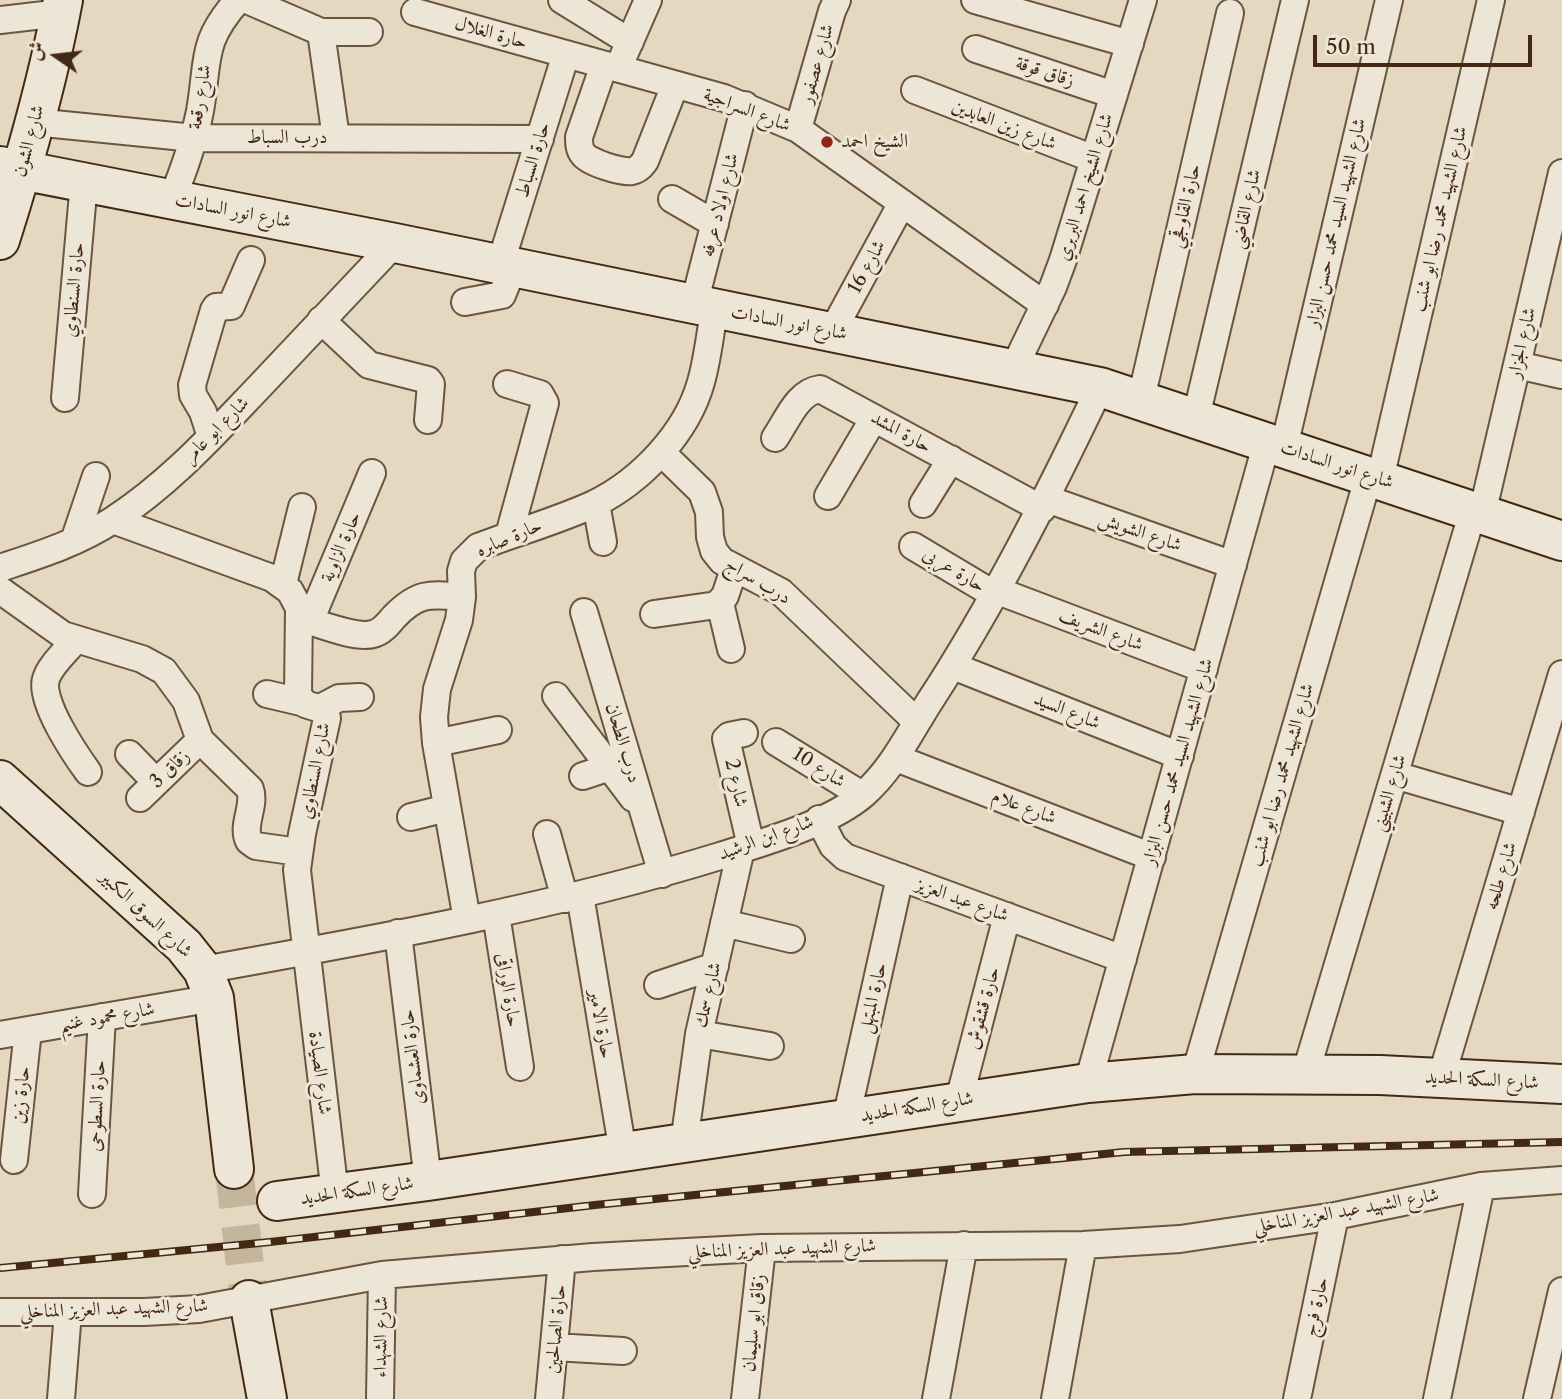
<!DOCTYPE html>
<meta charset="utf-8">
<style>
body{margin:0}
#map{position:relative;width:1562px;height:1399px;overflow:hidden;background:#e4d8c0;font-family:"Libre Caslon Text",Amiri,serif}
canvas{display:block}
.north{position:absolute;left:21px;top:21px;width:70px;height:70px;-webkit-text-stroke:5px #ede6d6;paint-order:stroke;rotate:284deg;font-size:19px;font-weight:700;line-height:28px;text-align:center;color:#432913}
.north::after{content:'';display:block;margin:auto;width:24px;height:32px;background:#432913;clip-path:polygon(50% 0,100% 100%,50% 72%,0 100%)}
.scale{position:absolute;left:1313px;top:35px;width:219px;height:32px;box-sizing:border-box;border:4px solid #432913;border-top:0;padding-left:9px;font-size:21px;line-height:24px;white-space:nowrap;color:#432913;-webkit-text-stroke:5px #ede6d6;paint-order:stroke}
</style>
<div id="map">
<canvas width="1562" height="1399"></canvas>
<div class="north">ش</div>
<div class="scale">50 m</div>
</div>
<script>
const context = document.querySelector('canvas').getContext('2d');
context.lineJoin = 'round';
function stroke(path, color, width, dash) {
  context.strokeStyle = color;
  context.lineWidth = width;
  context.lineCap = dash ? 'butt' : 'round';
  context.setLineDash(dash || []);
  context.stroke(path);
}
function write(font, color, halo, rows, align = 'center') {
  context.font = font + ' "Libre Caslon Text",Amiri,serif';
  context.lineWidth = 6;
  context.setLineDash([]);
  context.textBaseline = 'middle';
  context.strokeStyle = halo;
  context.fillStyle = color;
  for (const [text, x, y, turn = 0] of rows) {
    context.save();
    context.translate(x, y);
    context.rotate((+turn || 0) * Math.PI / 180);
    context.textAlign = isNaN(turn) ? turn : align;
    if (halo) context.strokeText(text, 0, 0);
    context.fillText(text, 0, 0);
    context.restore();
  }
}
const secondaryTunnel = new Path2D(`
 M234 1169 249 1300`);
const street = new Path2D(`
 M247 0 321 32H369
 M562 0 630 42
 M975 0 1130 44
 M415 12 724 98 798 129 1045 305
 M0 20 61 13
 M321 32 336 138
 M976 49 1114 95
 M623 57 648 0
 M604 65 579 137C579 143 579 149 583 154 588 162 622 173 632 171 638 170 641 166 645 161L675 85
 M915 90 1094 159
 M34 122 194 138 540 139
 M798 129 832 11 837 0
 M172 199C184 170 194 141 200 111 209 60 200 43 238 0
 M672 199 715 224
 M500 265 566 54
 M465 302 502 295 513 268
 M694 304 745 105
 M321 320 369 365 428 380 431 384 428 420
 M832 332 902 203
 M1517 365 1562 375
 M1014 368 1053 287 1063 260 1143 0
 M507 384 540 394 545 403 509 535
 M65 398 84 182
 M1141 399 1230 13
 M1196 417 1295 0
 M211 437 203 412 193 395 192 385 214 310 216 307 231 306 251 260
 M775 438C787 421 797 392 820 389L1042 509
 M1284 447 1389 0
 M661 452 702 492 709 512 710 537 714 551 722 561 781 592 917 722
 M1380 479 1491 0
 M828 496 874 418
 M1047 499 1233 565
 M596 503 603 542
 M923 504 951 459
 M1482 514 1562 173
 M113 520 272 578 290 591 299 608 298 695 305 704 324 710 327 718 302 834 297 870 335 1194
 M74 541 96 476
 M913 546 995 595
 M0 568C39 555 78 543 113 520 169 484 214 434 259 387 304 339 350 291 395 243
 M283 584 302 507
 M0 590 63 635 142 659 164 671 186 701 200 740 250 789C256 806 241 825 249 841L256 846 299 852
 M998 591 1204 669
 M720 603 731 649
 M584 612 662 874
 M654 614 717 605 725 596 734 569
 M300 618C317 623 356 639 373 634 382 632 388 624 394 617 418 592 430 594 462 597
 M310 621 372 473
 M75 640C67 651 50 665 46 679 39 701 75 754 88 772
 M953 666 1180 756
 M267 694 301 702
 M556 696 633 798
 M320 708 339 698 360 697
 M744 733 729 736 726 739 751 846
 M776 742 862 795
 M436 743 498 730
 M129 754 156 782
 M896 758 1152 857
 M1395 775 1521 812
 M583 776 610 767
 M140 798 200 740
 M411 817 447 808
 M819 819 833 846 845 857 1123 959
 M547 834 565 899
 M580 895 623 1152
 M496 914 520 1067
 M467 920 436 743 434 717 437 689 459 620 462 597 461 571 464 561 478 547C517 532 557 521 594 504 641 481 687 433 701 382 708 358 710 332 715 308
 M724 923 791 939
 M398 933 428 1181
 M203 970C376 939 551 908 720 856 764 842 829 824 864 794 892 769 908 736 928 704 994 603 1048 496 1100 387
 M658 985 715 966
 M699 1034 770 1046
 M0 1035 214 998
 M1195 1074 1369 475
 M1305 1075 1473 511
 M1441 1078 1562 674
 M1088 1083 1267 442
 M959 1100 1007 916
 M846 1119 900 877
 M684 1143 699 1034 741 849
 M14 1160 28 1030
 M92 1194 102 1017
 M0 1312H144L199 1309 382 1275 593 1257 762 1248 1083 1245 1180 1239 1335 1216 1481 1186 1562 1180
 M554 1347 623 1351
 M61 1399 68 1312
 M380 1399 382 1275
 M549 1399 562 1259
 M745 1399 762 1248
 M936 1399 964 1245
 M1055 1399 1083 1245
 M1297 1399 1335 1216
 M1437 1399 1481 1186
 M1537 1399 1562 1291`);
const secondary = new Path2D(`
 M0 166 395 243 1100 387 1562 541
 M0 240C25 161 48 81 63 0
 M0 780 184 946 203 970 214 998 234 1169
 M277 1201 428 1181 1088 1083 1195 1074 1380 1075 1562 1084
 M249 1300 267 1399`);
const rail = new Path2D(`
 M0 1268 270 1242 595 1205 1124 1152 1562 1142`);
const markers = [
 [827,142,7,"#8f2418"]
];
const streetNames = [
 ["حارة الغلال",491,33,16],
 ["شارع عصفور",817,64,-74],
 ["زقاق قوقة",1045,72,18],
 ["شارع رقعة",200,97,-81],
 ["شارع السراجية",747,110,21],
 ["شارع زين العابدين",1004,125,21],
 ["درب السباط",287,138],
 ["شارع الشون",29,141,-75],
 ["حارة السباط",533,160,-73],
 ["شارع الشيخ احمد البربري",1085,187,-73],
 ["شارع اولاد عرفه",720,205,-76],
 ["حارة القاوقجي",1185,206,-77],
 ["شارع القاضي",1246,209,-77],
 ["شارع انور السادات",233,211,11],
 ["شارع الشهيد محمد رضا ابو شنب",1440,219,-77],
 ["شارع الشهيد السيد محمد حسن البزار",1336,223,-77],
 ["شارع 16",867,267,-62],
 ["حارة السنطاوي",74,290,-85],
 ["شارع انور السادات",789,323,11],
 ["شارع الجزار",1522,343,-77],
 ["شارع ابو عامر",216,430,-45],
 ["حارة المشد",901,432,29],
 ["شارع انور السادات",1337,465,18],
 ["شارع الشويش",1140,532,19],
 ["حارة صابره",509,538,-23],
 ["حارة الزاوية",341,547,-67],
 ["حارة عربى",954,570,31],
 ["درب سراج",758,581,31],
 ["شارع الشريف",1101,630,21],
 ["شارع السيد",1067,711,22],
 ["درب الطحان",623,743,73],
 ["شارع الشهيد السيد محمد حسن البزار",1178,762,-74],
 ["شارع 10",819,768,32],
 ["زقاق 3",170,769,-44],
 ["شارع السنطاوي",315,771,-79],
 ["شارع الشهيد محمد رضا ابو شنب",1282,775,-74],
 ["شارع 2",736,783,77],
 ["شارع الشبيني",1389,793,-73],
 ["شارع علام",1024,807,21],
 ["شارع ابن الرشيد",766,838,-20],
 ["شارع طلحه",1501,876,-73],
 ["شارع عبد العزيز",962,900,20],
 ["شارع السوق الكبير",146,914,43],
 ["حارة الوراقى",508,990,81],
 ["شارع سمك",708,995,-77],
 ["حارة المبتهل",873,998,-77],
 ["حارة قشقوش",983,1008,-75],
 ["شارع محمود غنيم",107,1017,-10],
 ["حارة الامير",601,1024,80],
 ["حارة العشماوى",413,1057,-97],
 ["شارع الصيادة",320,1073,83],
 ["شارع السكة الحديد",1482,1080,3],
 ["حارة زين",21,1095,-84],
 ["حارة السطوحى",97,1106,-87],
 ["شارع السكة الحديد",917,1107,-9],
 ["شارع السكة الحديد",357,1191,-8],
 ["شارع الشهيد عبد العزيز المناخلي",1346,1211,-10],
 ["شارع الشهيد عبد العزيز المناخلي",782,1249,-2],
 ["حارة فرج",1316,1307,-78],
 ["شارع الشهيد عبد العزيز المناخلي",114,1309,-2],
 ["زقاق ابو سليمان",754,1323,-84],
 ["حارة الصالحين",556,1329,-85],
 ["شارع الشهداء",381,1337,-89]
];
const poiNames = [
 ["الشيخ احمد",841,142]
];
stroke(secondaryTunnel, '#c4b59d', 38, [38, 19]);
stroke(street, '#6b553e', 30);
stroke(secondary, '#432913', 42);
stroke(street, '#ede6d6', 26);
stroke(secondary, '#ede6d6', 38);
stroke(rail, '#432913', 8);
stroke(rail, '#ede6d6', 5, [16]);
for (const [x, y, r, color] of markers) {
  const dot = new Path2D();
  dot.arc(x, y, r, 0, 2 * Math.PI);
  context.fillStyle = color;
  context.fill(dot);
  stroke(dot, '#ede6d6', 2.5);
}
write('19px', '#432913', '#ede6d6', streetNames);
write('19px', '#432913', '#ede6d6', poiNames, 'left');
</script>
